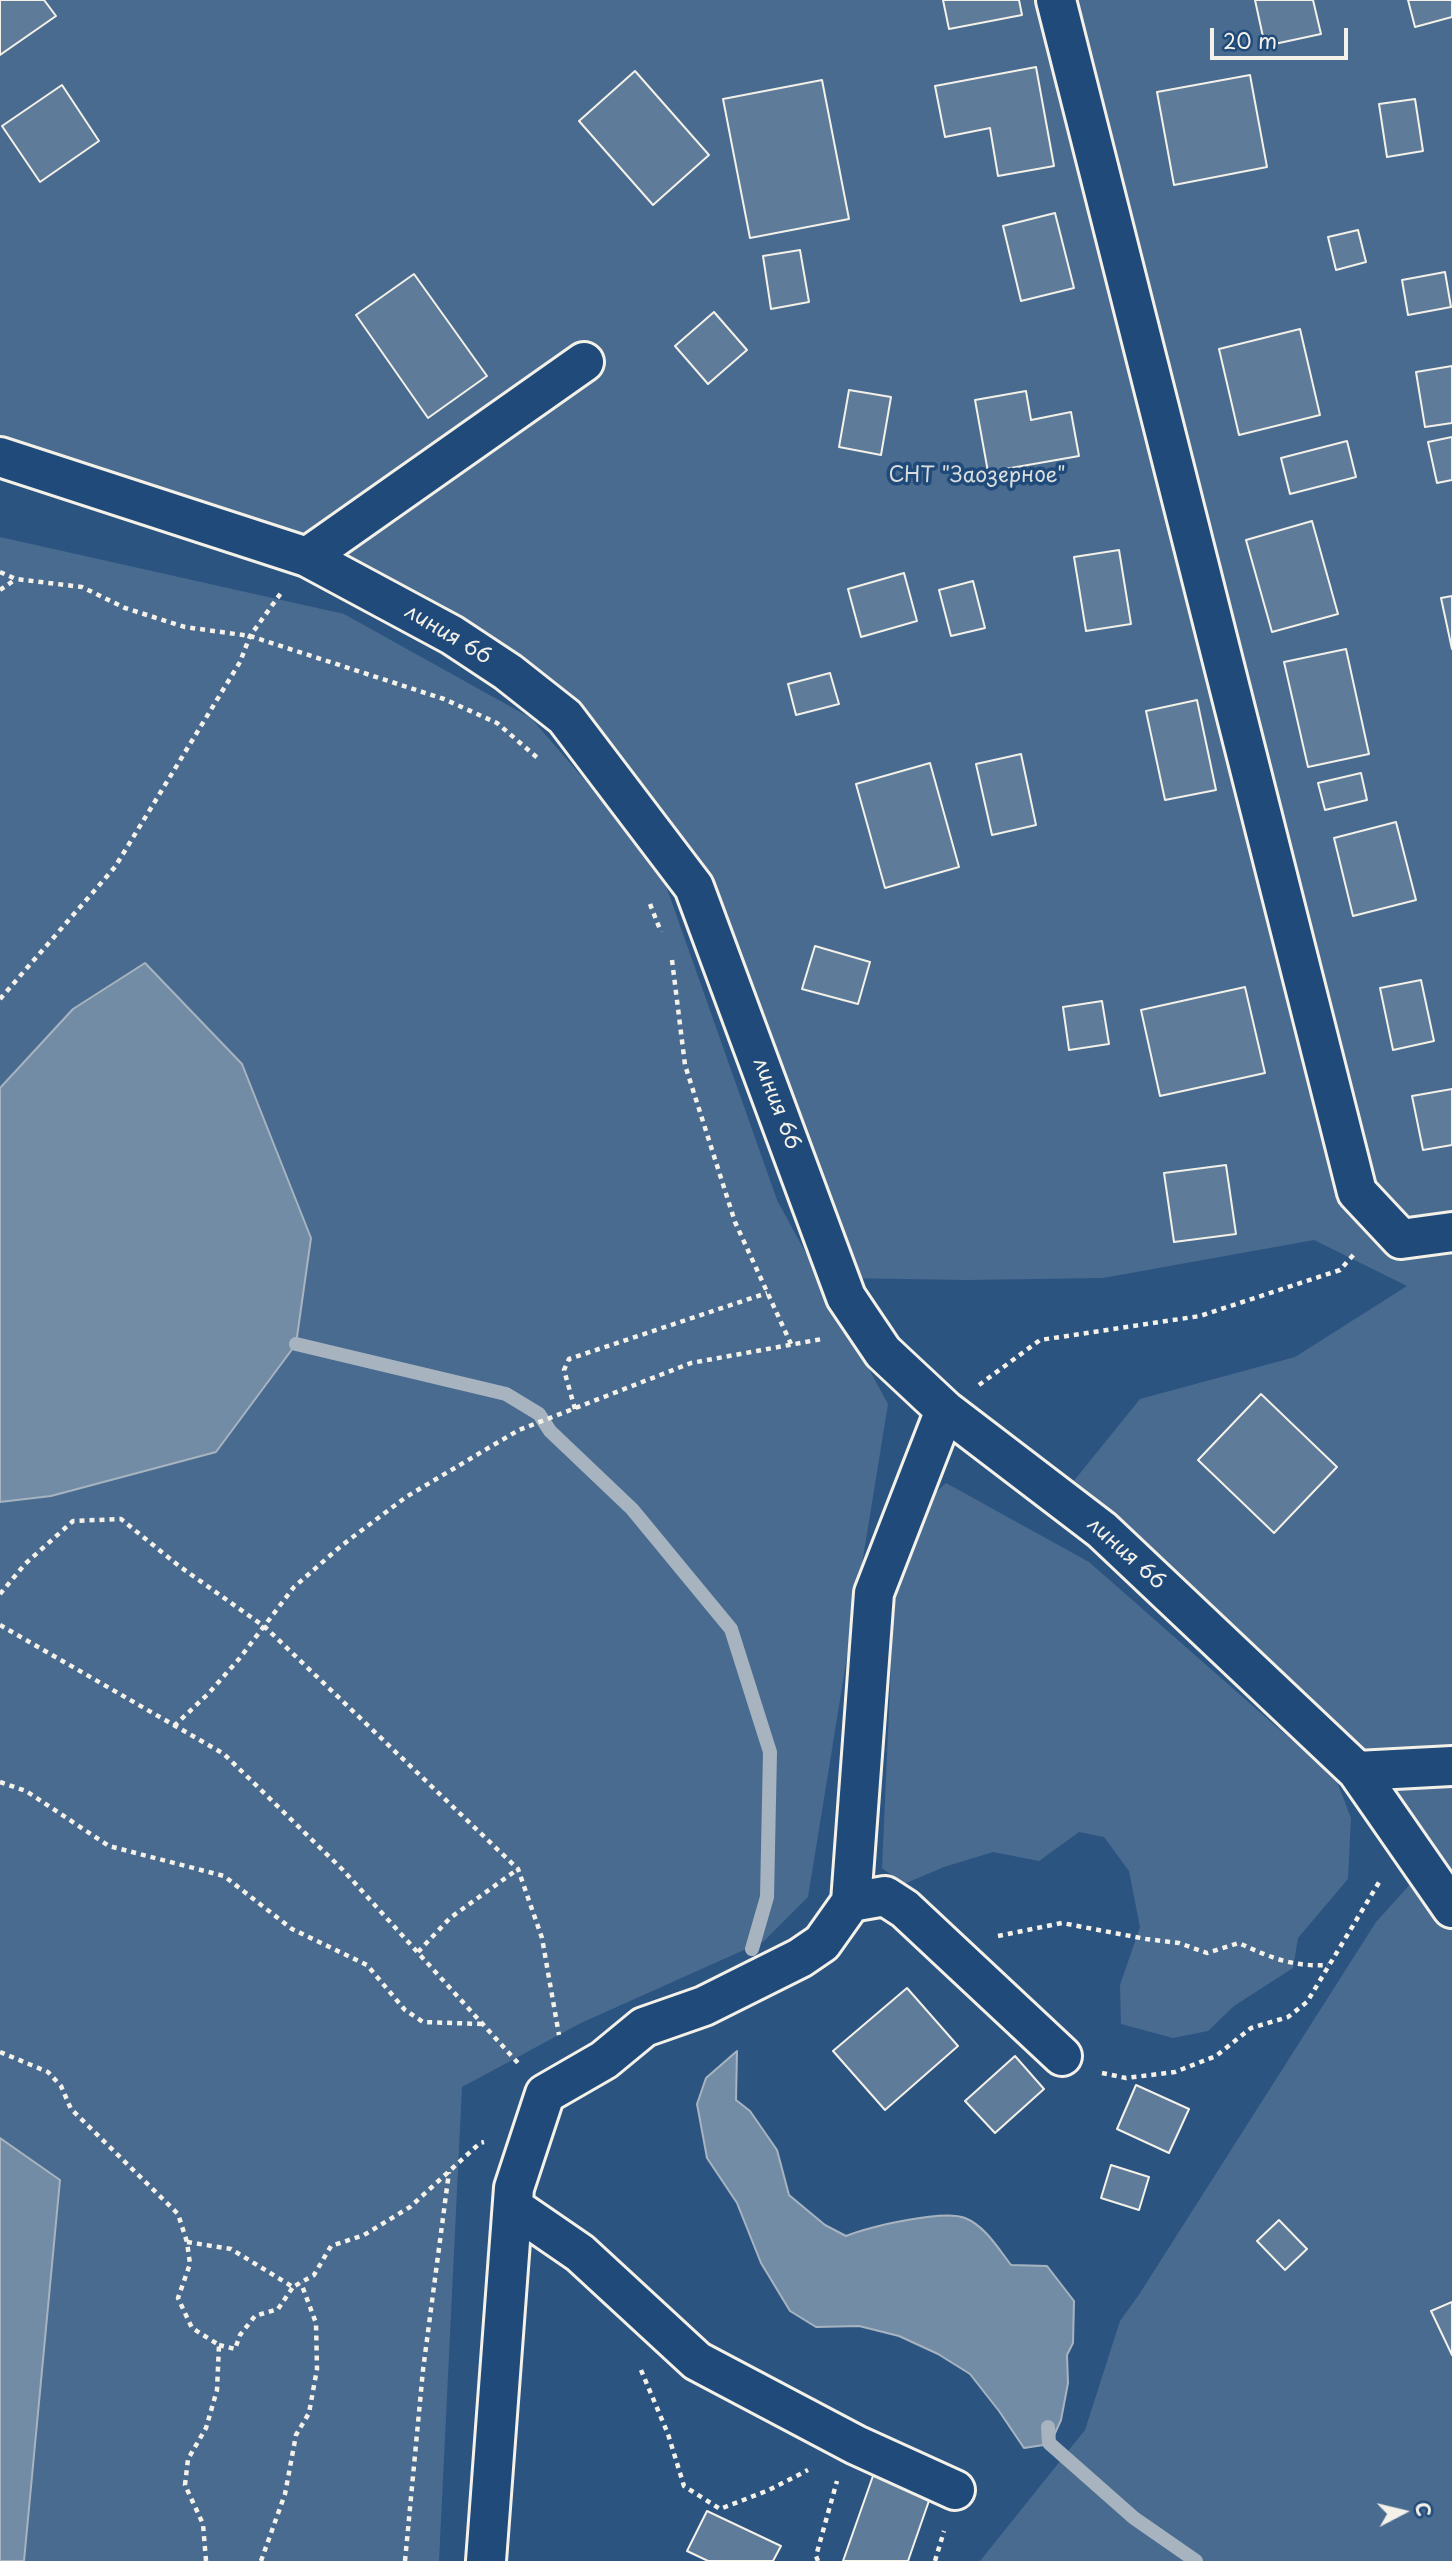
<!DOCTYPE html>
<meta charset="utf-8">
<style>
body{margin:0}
#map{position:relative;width:1452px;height:2561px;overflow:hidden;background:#2c5481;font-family:"Playpen Sans",sans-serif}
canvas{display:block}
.north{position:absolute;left:1368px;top:2477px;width:70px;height:70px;-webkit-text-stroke:5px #1f4a7a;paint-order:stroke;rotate:83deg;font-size:19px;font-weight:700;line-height:28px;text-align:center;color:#f4f1e8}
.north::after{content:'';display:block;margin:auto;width:24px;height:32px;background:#f4f1e8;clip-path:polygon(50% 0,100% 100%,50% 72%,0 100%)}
.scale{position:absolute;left:1210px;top:28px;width:138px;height:32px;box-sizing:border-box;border:4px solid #f4f1e8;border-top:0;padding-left:9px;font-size:21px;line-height:24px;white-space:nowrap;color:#f4f1e8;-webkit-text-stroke:5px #1f4a7a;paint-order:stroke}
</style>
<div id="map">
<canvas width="1452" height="2561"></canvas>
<div class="north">С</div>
<div class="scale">20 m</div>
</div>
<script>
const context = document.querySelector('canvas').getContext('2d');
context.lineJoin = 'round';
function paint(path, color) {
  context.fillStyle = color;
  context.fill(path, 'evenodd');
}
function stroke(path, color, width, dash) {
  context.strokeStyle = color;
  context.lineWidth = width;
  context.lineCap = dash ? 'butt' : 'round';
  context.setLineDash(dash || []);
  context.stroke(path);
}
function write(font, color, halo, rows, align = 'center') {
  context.font = font + ' "Playpen Sans",sans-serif';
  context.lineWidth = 7;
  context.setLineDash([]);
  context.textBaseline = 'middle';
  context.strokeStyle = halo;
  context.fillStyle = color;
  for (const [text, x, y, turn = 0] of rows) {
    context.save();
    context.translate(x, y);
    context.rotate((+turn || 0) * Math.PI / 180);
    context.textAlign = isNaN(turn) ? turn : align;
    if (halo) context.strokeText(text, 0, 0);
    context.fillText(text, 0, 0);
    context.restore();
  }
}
const green = new Path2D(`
 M0 0H1452V2561H980L1085 2430 1120 2321 1140 2293 1376 1922 1423 1870 1365 1783 1060 1498 1140 1399 1295 1357 1407 1286 1314 1240 1103 1278 967 1280 840 1278 694 887 565 717 452 635 0 457Z
 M0 537 344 614 531 718 659 866 777 1200 888 1404 808 1897 764 1941 581 2023 462 2087 439 2561H0Z
 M946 1483 1089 1562 1336 1779 1351 1818 1348 1879 1298 1938 1293 1968 1234 2006 1208 2031 1173 2038 1121 2024 1120 1985 1140 1927 1129 1871 1104 1837 1079 1832 1039 1861 993 1852 944 1867 904 1884 882 1868 894 1598 931 1497Z`);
const water = new Path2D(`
 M145 963 242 1064 311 1238 296 1344 216 1452 51 1496 0 1502V1088L73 1009Z
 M737 2051 736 2100 750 2111 777 2150 789 2195 825 2225 846 2236C869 2227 943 2209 965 2218 985 2226 998 2248 1011 2265L1047 2266 1074 2301 1073 2343 1067 2355 1068 2383 1061 2420 1050 2444 1024 2448 999 2411 970 2374 938 2354 899 2336 859 2326 816 2327 790 2311 761 2263 737 2203 707 2158 697 2104 706 2078Z
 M0 2138 60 2180 24 2561H0Z`);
const stream = new Path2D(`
 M296 1344 506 1394 539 1414 550 1431 632 1509 731 1629 770 1752 767 1897 752 1949
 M1048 2427 1049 2443 1134 2518 1196 2561`);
const building = new Path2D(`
 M0 0H44L56 16 0 55Z
 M943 0H1019L1022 15 949 29Z
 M1255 0H1313L1321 34 1265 46Z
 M1408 0H1452V17L1415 27Z
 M1036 67 1054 166 998 176 990 128 945 137 935 86Z
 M635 71 709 155 653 205 579 121Z
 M1250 75 1267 167 1174 185 1157 92Z
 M822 80 849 219 750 238 723 99Z
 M62 85 99 141 40 182 2 126Z
 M1415 99 1423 151 1387 157 1379 104Z
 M1055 213 1074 288 1021 301 1003 226Z
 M1358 230 1366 262 1336 270 1328 237Z
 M800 250 809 302 771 309 763 256Z
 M1445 272 1451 307 1408 315 1402 280Z
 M414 274 487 376 428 418 356 315Z
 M714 312 747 350 708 384 675 346Z
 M1300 329 1320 415 1239 435 1219 349Z
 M1452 366V423L1425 427 1416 372Z
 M849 390 891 397 881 455 839 447Z
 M1026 391 1031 420 1071 412 1079 456 988 472 975 400Z
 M1452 437V480L1437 483 1428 442Z
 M1347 441 1356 477 1290 494 1281 458Z
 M1312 521 1338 614 1272 632 1246 540Z
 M1119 550 1131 624 1086 631 1074 557Z
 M904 573 917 621 861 637 848 589Z
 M973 581 985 628 951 636 939 590Z
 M1452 596V649L1441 598Z
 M1346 649 1369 754 1308 767 1284 662Z
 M830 673 839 704 796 715 788 684Z
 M1197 700 1216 790 1165 800 1146 711Z
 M1021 754 1036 825 992 835 976 764Z
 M930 763 959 867 885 888 856 784Z
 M1361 773 1367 800 1325 810 1318 783Z
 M1396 822 1416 900 1353 916 1334 838Z
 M815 946 870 962 858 1004 802 989Z
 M1421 980 1434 1041 1393 1050 1380 988Z
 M1245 987 1265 1073 1160 1096 1141 1010Z
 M1102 1001 1109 1044 1069 1050 1063 1007Z
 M1452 1089V1145L1423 1150 1412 1096Z
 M1226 1165 1236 1234 1174 1242 1164 1173Z
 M1261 1394 1337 1467 1274 1533 1198 1460Z
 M907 1988 958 2046 885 2110 833 2051Z
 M1015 2056 1044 2089 995 2133 965 2101Z
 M1136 2085 1189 2109 1169 2153 1117 2129Z
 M1111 2165 1149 2177 1139 2210 1101 2198Z
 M1279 2220 1307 2249 1285 2270 1257 2241Z
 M1452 2302V2355L1431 2311Z
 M874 2473 931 2495 908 2561H843Z
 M707 2511 781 2546 773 2561H708L687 2551Z`);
const path = new Path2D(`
 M0 572 16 579 82 587 125 608 185 627 250 636 444 699 497 723 540 760
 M0 590 16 579
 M650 904 661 932
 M672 960 685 1065 735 1222 791 1344
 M0 999 115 867 240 662 250 636 281 593
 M979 1385 1040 1340 1200 1316 1340 1270 1355 1253
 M575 1409 564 1370 569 1359 767 1293
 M0 1594 25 1564 73 1521 121 1519 179 1566 265 1627 518 1869 542 1938 559 2035
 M0 1625 224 1754 343 1870 518 2063
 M174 1726 209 1693 239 1659 294 1587 341 1546 406 1497 490 1447 519 1430 691 1363 822 1339
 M0 1782 26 1791 109 1846 224 1876 292 1929 367 1965 405 2010 423 2022 482 2024
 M998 1936 1062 1923 1146 1939 1179 1943 1207 1953 1239 1943C1271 1958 1293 1967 1328 1965
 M418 1952 450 1918 518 1869
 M0 2052 48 2072 61 2086 71 2109 178 2214 187 2242
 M1102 2073 1126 2078 1175 2072 1216 2056 1251 2028 1288 2017 1307 2002 1381 1879
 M219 2345 235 2349 240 2335 255 2316 278 2309 293 2287
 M641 2370 668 2434 684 2486 720 2509 769 2490 808 2470
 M206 2561 203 2524 185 2485 188 2459 206 2428 217 2390 219 2345 192 2328 178 2298 190 2264 187 2242 231 2249 293 2287 314 2275 331 2246 364 2235 410 2207 480 2143 484 2142
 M261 2561 285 2494 296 2435 309 2413 317 2369 316 2323 301 2283
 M405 2561 423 2370 449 2172
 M818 2561 816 2556 837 2481
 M935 2561 944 2531`);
const minor = new Path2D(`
 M1056 0 1357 1192 1401 1239 1452 1232
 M0 457 307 557 452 635 508 672 565 717 694 887 846 1297 883 1352 945 1410 1102 1530 1357 1771 1452 1908
 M307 557 584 362
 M1357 1771 1452 1766
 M851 1902 885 1896 905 1909 1062 2056
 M513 2207 580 2253 697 2361 856 2445 955 2490
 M486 2561 514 2188 545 2094 604 2060 644 2027 704 2006 800 1958 822 1943 851 1902 874 1593 945 1410`);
const parkNames = [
 ["СНТ \"Заозерное\"",977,476]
];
const streetNames = [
 ["линия 66",448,635,31],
 ["линия 66",776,1104,69],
 ["линия 66",1126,1554,42]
];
paint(green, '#496b90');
paint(water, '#738ca6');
stroke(water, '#a7b4c0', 2);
stroke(stream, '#a7b4c0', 14);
paint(building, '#5e7b9a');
stroke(building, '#f4f1e8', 2);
stroke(minor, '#f4f1e8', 44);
stroke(path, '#f4f1e8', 4.5, [5, 5]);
stroke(minor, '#1f4a7a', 38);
write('21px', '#dadddb', '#1f4a7a', parkNames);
write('21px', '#f4f1e8', '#1f4a7a', streetNames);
</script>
